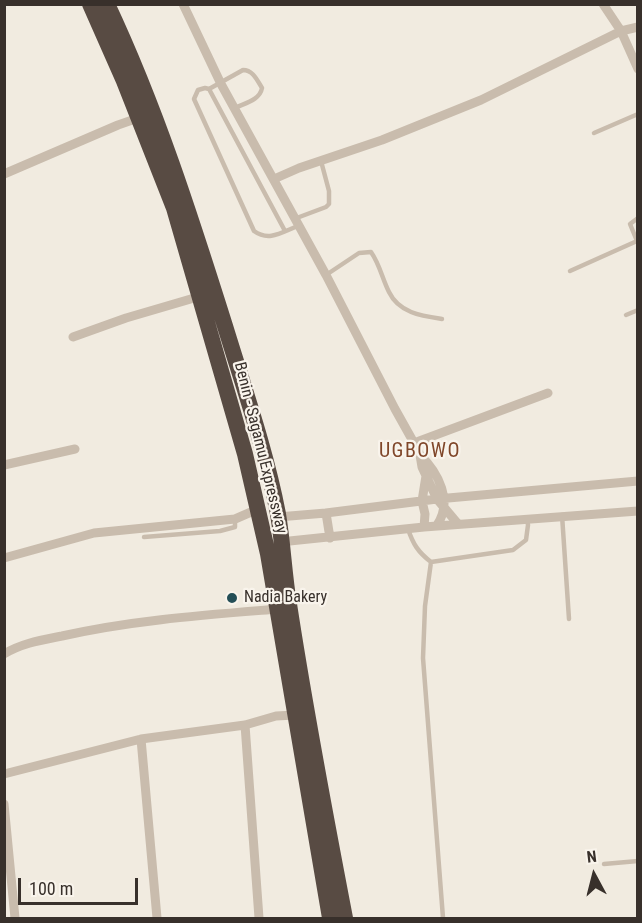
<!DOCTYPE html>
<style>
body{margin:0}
#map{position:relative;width:642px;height:923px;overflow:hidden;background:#f1ebe0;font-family:"Roboto Condensed",sans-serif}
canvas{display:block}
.frame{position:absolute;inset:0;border:6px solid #38302b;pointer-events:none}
.north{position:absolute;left:564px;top:845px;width:60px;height:60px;-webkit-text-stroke:4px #f9f4ec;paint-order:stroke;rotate:353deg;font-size:16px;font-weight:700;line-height:24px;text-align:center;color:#38302b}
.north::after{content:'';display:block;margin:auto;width:21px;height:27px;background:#38302b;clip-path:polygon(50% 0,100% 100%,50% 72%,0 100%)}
.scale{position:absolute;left:18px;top:878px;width:120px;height:27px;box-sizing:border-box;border:3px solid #38302b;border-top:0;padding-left:8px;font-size:18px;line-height:21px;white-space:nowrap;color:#38302b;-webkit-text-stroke:4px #f9f4ec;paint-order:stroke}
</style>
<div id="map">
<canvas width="642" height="923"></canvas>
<div class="frame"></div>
<div class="north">N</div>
<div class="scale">100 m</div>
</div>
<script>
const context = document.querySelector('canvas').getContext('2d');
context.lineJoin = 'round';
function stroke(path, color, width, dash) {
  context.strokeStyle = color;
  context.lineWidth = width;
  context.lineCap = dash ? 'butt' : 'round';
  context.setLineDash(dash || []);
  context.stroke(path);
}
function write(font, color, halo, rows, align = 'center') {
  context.font = font + ' "Roboto Condensed",sans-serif';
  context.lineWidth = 4.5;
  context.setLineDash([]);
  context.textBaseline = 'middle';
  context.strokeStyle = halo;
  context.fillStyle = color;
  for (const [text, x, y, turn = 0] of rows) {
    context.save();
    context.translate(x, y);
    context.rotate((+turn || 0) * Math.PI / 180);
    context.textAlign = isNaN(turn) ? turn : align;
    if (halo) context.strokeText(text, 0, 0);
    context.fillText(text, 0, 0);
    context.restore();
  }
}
const lane = new Path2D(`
 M209 89 243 70C253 70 257 80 262 88 260 100 245 103 235 108
 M594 133 638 114
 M294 219 326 207 329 204V191L321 161
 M285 231 209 89 205 88 198 90 194 99 254 231C269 242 282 232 298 226
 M570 271 637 241 630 224 638 218
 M326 275 359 253 371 252C380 265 382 278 389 292 399 313 422 316 442 319
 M626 315 638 310
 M562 515 569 619
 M408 529C413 544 418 552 431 562L513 550 526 540 528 525 527 519
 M144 537 220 531 235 527V519
 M431 562 425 606 423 658 443 918
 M604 864 638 861`);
const street = new Path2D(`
 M183 4 221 84 326 275 395 409 414 443 420 455 422 467 437 499 458 524
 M603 4 621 31 638 69
 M4 174 118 125 138 118
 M274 179 299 168 382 140 481 100 621 31 638 27
 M73 337 126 318 201 296
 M414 443 548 393
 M420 455C439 473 453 502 437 525
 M4 465 75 449
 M326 513 330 538
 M278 517 326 513 437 499 638 481
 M424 527 425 514 422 501 426 476
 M280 542 424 527 638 511
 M4 558 94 533 235 519 258 509
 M4 654C22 643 42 640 62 636 133 620 205 615 278 609
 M245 725 259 918
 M141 739 157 918
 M4 774 141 739 245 725 276 716 295 715
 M4 804 15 918`);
const highway = new Path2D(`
 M90 4 124 81 174 208 245 454 268 554 330 918
 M107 4C156 108 191 218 225 326 244 388 266 451 278 514 283 544 284 574 289 604 305 709 325 814 345 918`);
const markers = [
 [232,598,6,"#244e56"]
];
const streetNames = [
 ["Benin - Sagamu Expressway",260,448,76]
];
const poiNames = [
 ["Nadia Bakery",244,598]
];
const quarterNames = [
 ["UGBOWO",420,452]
];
stroke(lane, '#c9bcad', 4.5);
stroke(street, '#c9bcad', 9);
stroke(highway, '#584b43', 16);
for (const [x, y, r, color] of markers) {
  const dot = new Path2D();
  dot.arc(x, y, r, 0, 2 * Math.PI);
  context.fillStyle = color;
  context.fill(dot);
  stroke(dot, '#f9f4ec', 2);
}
write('16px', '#38302b', '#f9f4ec', streetNames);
write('16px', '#38302b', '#f9f4ec', poiNames, 'left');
context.letterSpacing = '1.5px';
write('20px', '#80472a', '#f9f4ec', quarterNames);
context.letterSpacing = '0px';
</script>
